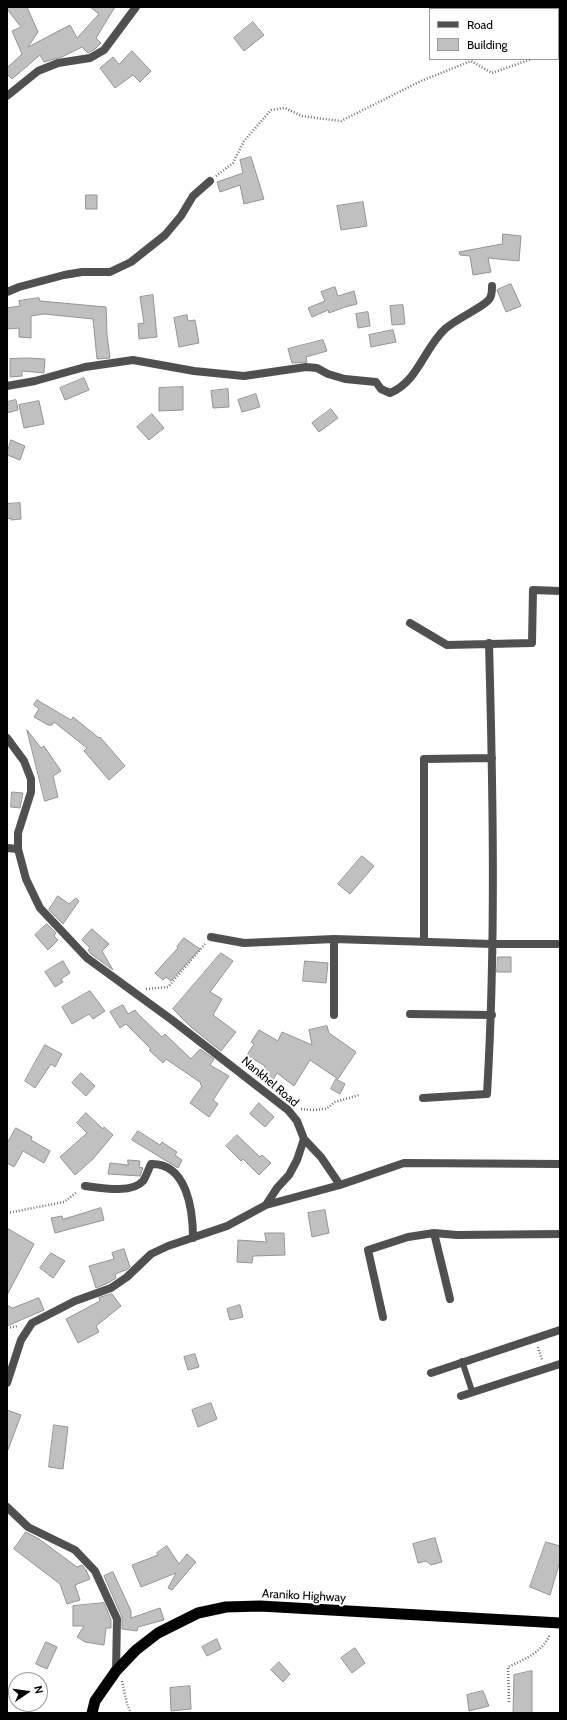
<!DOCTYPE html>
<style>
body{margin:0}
#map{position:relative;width:567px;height:1720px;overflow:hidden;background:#fff;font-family:Cabin,sans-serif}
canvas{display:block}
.frame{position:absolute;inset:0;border:8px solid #000;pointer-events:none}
.legend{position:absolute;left:429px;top:8px;width:130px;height:52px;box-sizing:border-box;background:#fff;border:1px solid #999;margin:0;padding:5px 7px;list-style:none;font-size:12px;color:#000}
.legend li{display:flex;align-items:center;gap:8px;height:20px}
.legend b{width:20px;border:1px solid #999}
.north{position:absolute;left:8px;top:1672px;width:40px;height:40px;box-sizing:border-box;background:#fff;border:1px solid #999;border-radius:50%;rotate:77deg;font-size:11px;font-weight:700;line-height:16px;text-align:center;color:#000}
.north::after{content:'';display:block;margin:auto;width:14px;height:18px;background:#000;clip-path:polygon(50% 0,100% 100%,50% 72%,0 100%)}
</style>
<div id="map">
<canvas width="567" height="1720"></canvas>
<div class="frame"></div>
<ul class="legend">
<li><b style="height:5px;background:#505050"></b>Road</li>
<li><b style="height:11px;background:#c0c0c0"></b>Building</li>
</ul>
<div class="north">N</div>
</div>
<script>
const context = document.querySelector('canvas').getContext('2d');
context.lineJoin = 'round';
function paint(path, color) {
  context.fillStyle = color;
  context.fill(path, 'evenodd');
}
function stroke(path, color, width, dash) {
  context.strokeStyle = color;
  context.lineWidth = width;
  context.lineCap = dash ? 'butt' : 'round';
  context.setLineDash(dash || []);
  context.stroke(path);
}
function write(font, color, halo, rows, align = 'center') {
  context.font = font + ' Cabin,sans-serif';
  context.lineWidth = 4;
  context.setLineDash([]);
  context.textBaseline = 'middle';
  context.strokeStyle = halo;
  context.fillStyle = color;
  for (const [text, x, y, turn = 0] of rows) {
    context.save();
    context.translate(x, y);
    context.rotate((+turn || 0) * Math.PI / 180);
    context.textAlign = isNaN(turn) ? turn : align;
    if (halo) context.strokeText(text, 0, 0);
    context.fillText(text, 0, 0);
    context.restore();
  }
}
const building = new Path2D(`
 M7 7H27L38 32 28 47 70 25 77 38 99 14 90 7H115L96 38 101 43 95 49 88 53 82 47 62 57 44 62 40 55 12 79 7 74V68L22 54 12 31 21 27 7 9Z
 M253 22 264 35 244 51 234 38Z
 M132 51 151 71 140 82 133 75 115 88 100 68 113 57 119 64Z
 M251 157 264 199 244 204 240 185 220 192 217 182 243 173 240 160Z
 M86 195H97V209H86Z
 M363 202 367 226 341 230 337 206Z
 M503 234 521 236 519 261 488 258 491 272 473 275 470 256 460 255 459 252 502 244Z
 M511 284 521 306 506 312 497 290Z
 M335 287 338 296 354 291 357 304 345 307 329 313 328 310 312 317 308 308 325 301 321 292Z
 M153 295 157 337 139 339 138 324 144 323 140 297Z
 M39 298 40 301 106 307 107 334 110 358 97 359 93 319 44 314 31 316V338L19 337V328L7 329V308L20 306 19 301Z
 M403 305 405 324 392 325 390 306Z
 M368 312 370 326 358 328 356 314Z
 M187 315 188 321 195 320 199 343 179 347 174 318Z
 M393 330 396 342 371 347 369 335Z
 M323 340 327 351 306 357 307 362 292 363 288 349Z
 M28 358 45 359 44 373 22 371V376L10 377V359Z
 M84 378 89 390 65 400 60 388Z
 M183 387V410L159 411V388Z
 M228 389 229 407 213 408 211 391Z
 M256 394 260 407 242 412 238 400Z
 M16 400 18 410 7 413V402Z
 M39 401 44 424 24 428 19 405Z
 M331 409 338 418 319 432 312 423Z
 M152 414 164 428 149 440 137 427Z
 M11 440 25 446 20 460 7 455Z
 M20 503 21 519 11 520V518L7 519V504Z
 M37 700 71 720 73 717 99 738 100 737 125 766 109 780 84 751 87 748 54 722 52 725H48L34 717 39 709 34 705Z
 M27 730 41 748 44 746 61 771 53 776 58 797 45 801Z
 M12 792 23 793 20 808 11 807Z
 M362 856 374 866 350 894 338 884Z
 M58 896 69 904 76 898 79 901 63 924 49 910Z
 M47 924 56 933 54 936 58 940 48 950 35 935Z
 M92 929 109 944 102 951 113 970 91 954 88 950 90 948 82 940Z
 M184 938 200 949 171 981 166 977 163 980 155 973 178 948 177 947Z
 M221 953 233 961 210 992 222 999 213 1015 236 1032 221 1051 192 1028 173 1009Z
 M498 957H511V972H497Z
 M63 961 70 973 61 979 63 982 55 987 45 972Z
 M305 961 328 963 326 983 303 981Z
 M90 991 105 1011 93 1019 89 1014 72 1024 62 1007Z
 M123 1005 128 1014 135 1010 138 1014 162 1037 165 1034 191 1059 200 1049 214 1059 210 1065 229 1076 213 1100 218 1104 209 1117 190 1103 202 1086 200 1084 201 1083 166 1059 163 1063 149 1050 151 1049 126 1024 120 1028 110 1012Z
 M327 1026 329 1033 356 1052 338 1079 310 1060 294 1086 277 1073 271 1083 258 1075 265 1066 247 1055 254 1044 251 1042 259 1030 278 1041 282 1032 312 1045 309 1030Z
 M45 1045 62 1054 55 1067 51 1064 35 1088 25 1081Z
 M81 1073 95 1086 86 1096 72 1083Z
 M336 1079 345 1084 340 1094 331 1089Z
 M259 1103 274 1117 265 1127 250 1114Z
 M86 1113 103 1129 104 1127 113 1135 93 1159 75 1175 60 1157 87 1133 77 1123Z
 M16 1128 32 1137 31 1140 50 1151 44 1163 23 1151 14 1167 7 1163V1144Z
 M138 1131 160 1145 162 1142 177 1152 175 1155 182 1160 178 1168 132 1140Z
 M237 1135 260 1157 262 1155 271 1163 259 1175 243 1159 241 1161 226 1146Z
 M128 1160 140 1161 139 1167 143 1168 140 1176 108 1174 110 1163 128 1165Z
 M101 1208 104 1220 55 1233 51 1218 62 1216 63 1219Z
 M325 1210 329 1233 312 1237 308 1213Z
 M7 1228 34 1244 7 1295Z
 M265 1233H284L285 1255 253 1256 252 1263 237 1262 238 1240 266 1242Z
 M124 1249 130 1267 126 1270 115 1274 116 1278 108 1283 96 1288 89 1266 114 1259 112 1253Z
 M51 1253 65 1261 53 1278 40 1268Z
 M112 1294 121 1306 96 1326 99 1332 78 1343 66 1319 100 1301 99 1298Z
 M39 1298 44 1310 7 1326V1305L12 1308Z
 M240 1305 243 1317 230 1320 227 1309Z
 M195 1354 199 1367 188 1370 184 1357Z
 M211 1403 217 1419 198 1427 192 1410Z
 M7 1410 21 1415 8 1450H7Z
 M54 1425 68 1427 63 1469 49 1467Z
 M26 1532 39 1539 77 1567 82 1565 86 1570 90 1579 75 1585 80 1600 67 1604 60 1584 14 1549Z
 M435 1538 442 1562 431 1565 426 1561 418 1563 413 1544Z
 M546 1542 560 1546V1561L550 1595 530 1587Z
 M167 1546 179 1564 187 1554 196 1562 172 1590 168 1588 176 1573 141 1587 132 1565 158 1555 157 1553Z
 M113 1572 131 1611V1618L160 1608 164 1620 138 1627 137 1631 122 1629V1617L104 1576Z
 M104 1603 111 1620V1628H106L104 1645 85 1642 77 1637 84 1626H73V1606Z
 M217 1639 221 1649 207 1656 202 1647Z
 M46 1642 57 1647 47 1669 36 1664Z
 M355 1648 365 1663 352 1673 341 1658Z
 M279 1662 290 1674 283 1682 271 1670Z
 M532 1671V1713H513L514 1675Z
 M190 1686 191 1709 171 1711 170 1688Z
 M483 1691 489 1706 469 1711 467 1695Z`);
const path = new Path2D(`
 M558 46 560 44
 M216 176 233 163 244 141 271 110 285 108 302 116 341 121 421 81 471 61 492 73 532 59
 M146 989 168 987 205 944
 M301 1109 313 1110 326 1109 335 1102 359 1095
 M7 1213 64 1202 77 1192
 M7 1328 18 1326
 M538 1347 542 1360
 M122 1681 127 1704 131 1713
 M509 1702 508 1667C525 1659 543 1652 550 1634`);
const service = new Path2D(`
 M462 1361 472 1391`);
const minor = new Path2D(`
 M7 96 38 71 58 63 90 58 104 50 136 7
 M7 292 19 287 64 275 82 272H110L131 262 165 235 181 216 193 196 210 181
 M7 386 35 381 85 367 133 360 194 371 244 376 306 367 317 368 328 374 345 379 376 382 381 389 390 393C418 382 424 348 445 329 454 320 486 306 490 298 492 295 492 289 492 286
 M410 623 447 645 532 643 533 590 560 591
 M7 738 24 761 31 779V792L18 833V849L26 879 40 908 87 958 172 1020 288 1110 297 1121 304 1139 297 1160 289 1175 277 1188 266 1205 227 1226 168 1246 151 1254 127 1277 111 1288 75 1301 32 1323 21 1340 7 1383
 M7 848 18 849
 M211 937 244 943 334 939 492 944H560
 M334 939V1015
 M424 942V759L492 758
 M410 1014 492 1015
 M423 1098 487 1094C496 944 493 793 489 643
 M304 1139 321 1157 340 1185
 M85 1186C101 1188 132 1194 143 1181 146 1177 148 1170 151 1164 187 1163 193 1210 193 1238
 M266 1205 340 1185 404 1163 560 1164
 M434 1233 450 1299
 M383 1317 368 1250 408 1237 434 1233 457 1235 560 1234
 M431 1373 560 1330
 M461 1396 560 1364
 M7 1507 28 1527 75 1550 95 1571 117 1619 116 1671`);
const trunk = new Path2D(`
 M92 1713 95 1701 116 1671 136 1650 158 1633 198 1613 226 1607 260 1606 560 1623`);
const streetNames = [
 ["Nankhel Road",270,1082,40],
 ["Araniko Highway",304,1596,3]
];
paint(building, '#c0c0c0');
stroke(building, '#949494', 1);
stroke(path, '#727272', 2.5, [1, 2]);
stroke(service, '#505050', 6);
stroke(minor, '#505050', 8);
stroke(trunk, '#000', 11);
write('12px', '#000', '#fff', streetNames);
</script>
